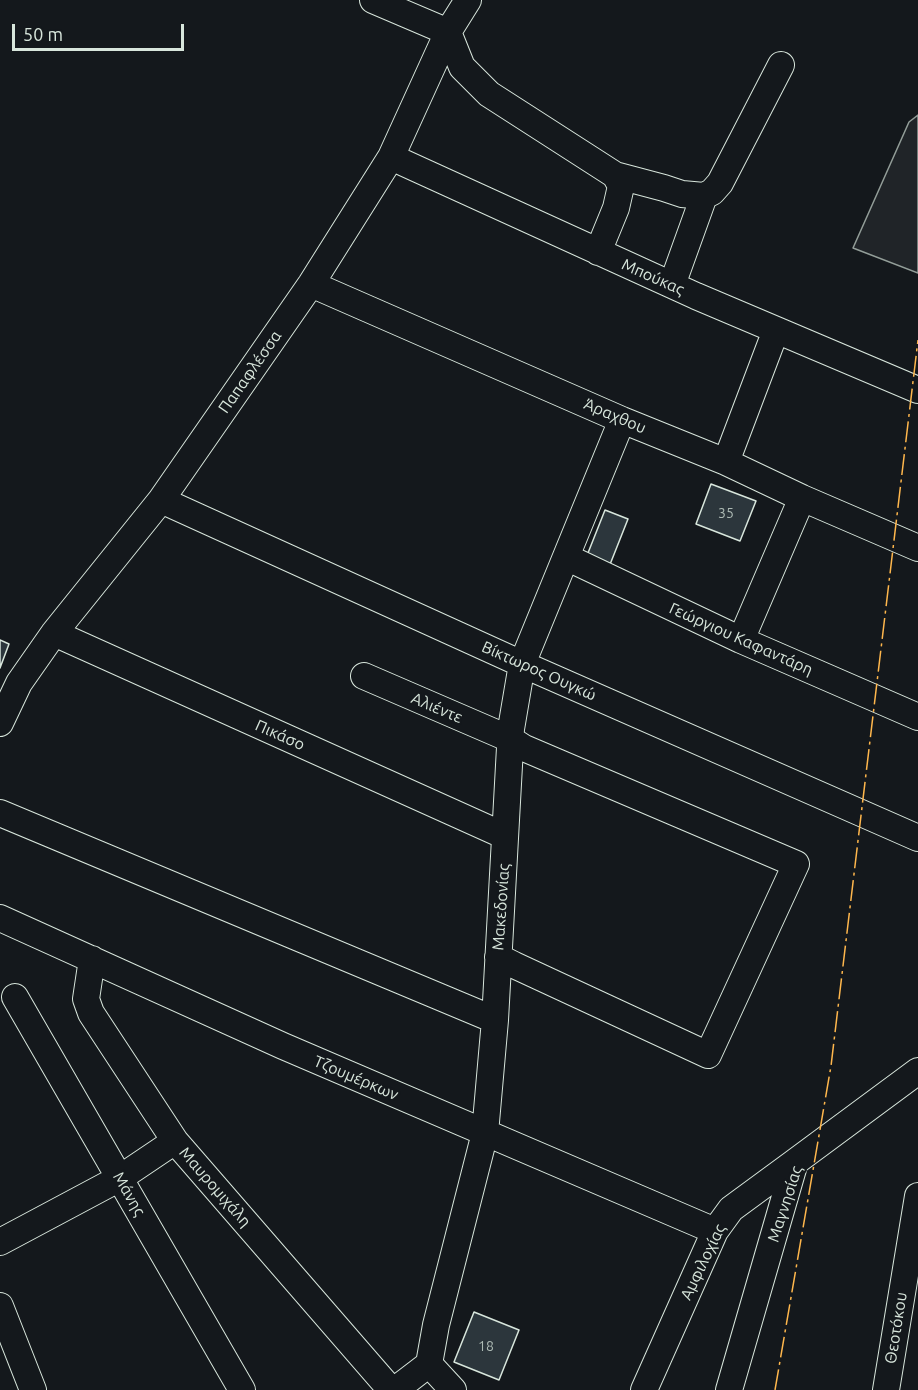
<!DOCTYPE html>
<meta charset="utf-8">
<style>
body{margin:0}
#map{position:relative;width:918px;height:1390px;overflow:hidden;background:#14181c;font-family:Ubuntu,sans-serif}
canvas{display:block}
.scale{position:absolute;left:12px;top:24px;width:172px;height:27px;box-sizing:border-box;border:3px solid #d8e6dc;border-top:0;padding-left:8px;font-size:18px;line-height:21px;white-space:nowrap;color:#d8e6dc;-webkit-text-stroke:4px #14181c;paint-order:stroke}
</style>
<div id="map">
<canvas width="918" height="1390"></canvas>
<div class="scale">50 m</div>
</div>
<script>
const context = document.querySelector('canvas').getContext('2d');
context.lineJoin = 'round';
function paint(path, color) {
  context.fillStyle = color;
  context.fill(path, 'evenodd');
}
function stroke(path, color, width, dash) {
  context.strokeStyle = color;
  context.lineWidth = width;
  context.lineCap = dash ? 'butt' : 'round';
  context.setLineDash(dash || []);
  context.stroke(path);
}
function write(font, color, halo, rows, align = 'center') {
  context.font = font + ' Ubuntu,sans-serif';
  context.lineWidth = 4.5;
  context.setLineDash([]);
  context.textBaseline = 'middle';
  context.strokeStyle = halo;
  context.fillStyle = color;
  for (const [text, x, y, turn = 0] of rows) {
    context.save();
    context.translate(x, y);
    context.rotate((+turn || 0) * Math.PI / 180);
    context.textAlign = isNaN(turn) ? turn : align;
    if (halo) context.strokeText(text, 0, 0);
    context.fillText(text, 0, 0);
    context.restore();
  }
}
const green = new Path2D(`
 M918 115V273L853 248 909 122Z`);
const building = new Path2D(`
 M711 484 756 501 740 541 696 524Z
 M605 510 628 519 609 567 586 558Z
 M0 640 9 644 0 668Z
 M474 1312 519 1330 499 1380 454 1362Z`);
const minor = new Path2D(`
 M373 0 448 32 462 67 489 94 615 175 621 186 616 208 598 252
 M391 157 696 296 918 390
 M615 175 664 188 682 194 704 196 712 192 720 183 781 65
 M311 284 622 420 726 462 802 498 918 548
 M672 285 704 196
 M726 462 776 330
 M161 500 522 664 918 838
 M566 557 741 640 918 717
 M54 633 505 836
 M741 640 802 498
 M364 676 510 739 524 748 796 864 708 1055 514 965 498 957
 M0 723 19 683 54 633 161 500 311 284 391 157 448 32 468 0
 M0 813 495 1020
 M0 918 283 1046 715 1231
 M92 959 86 999 91 1013 175 1141 391 1390
 M15 997 242 1390
 M0 1242 120 1178 175 1141
 M0 1306 33 1390
 M429 1364 453 1390
 M395 1390 429 1364 436 1325 485 1133 495 1020 511 729 522 664 622 420
 M644 1390 715 1231 731 1209 795 1162
 M729 1390 795 1162 918 1071
 M886 1390 918 1196`);
const power = new Path2D(`
 M775 1390 831 1066 918 340`);
const numberNames = [
 ["35",726,513],
 ["18",486,1346]
];
const streetNames = [
 ["Μπούκας",653,277,24],
 ["Παπαφλέσσα",250,372,-55],
 ["Άραχθου",615,416,23],
 ["Γεώργιου Καφαντάρη",741,639,24],
 ["Βίκτωρος Ουγκώ",539,671,24],
 ["Αλιέντε",437,708,23],
 ["Πικάσο",280,735,24],
 ["Μακεδονίας",501,907,-86],
 ["Τζουμέρκων",356,1078,23],
 ["Μαυρομιχάλη",215,1187,49],
 ["Μάνης",129,1194,60],
 ["Μαγνησίας",785,1204,-72],
 ["Αμφιλοχίας",703,1262,-64],
 ["Θεοτόκου",896,1328,-81]
];
paint(green, '#202428');
stroke(green, '#939e99', 1.5);
paint(building, '#2c363c');
stroke(building, '#d8e6dc', 1.5);
stroke(minor, '#d8e6dc', 28);
stroke(minor, '#14181c', 26);
stroke(power, '#ffb74d', 1.5, [21, 4.5, 3, 4.5]);
write('14px', '#adbab4', null, numberNames);
write('16px', '#d8e6dc', '#14181c', streetNames);
</script>
